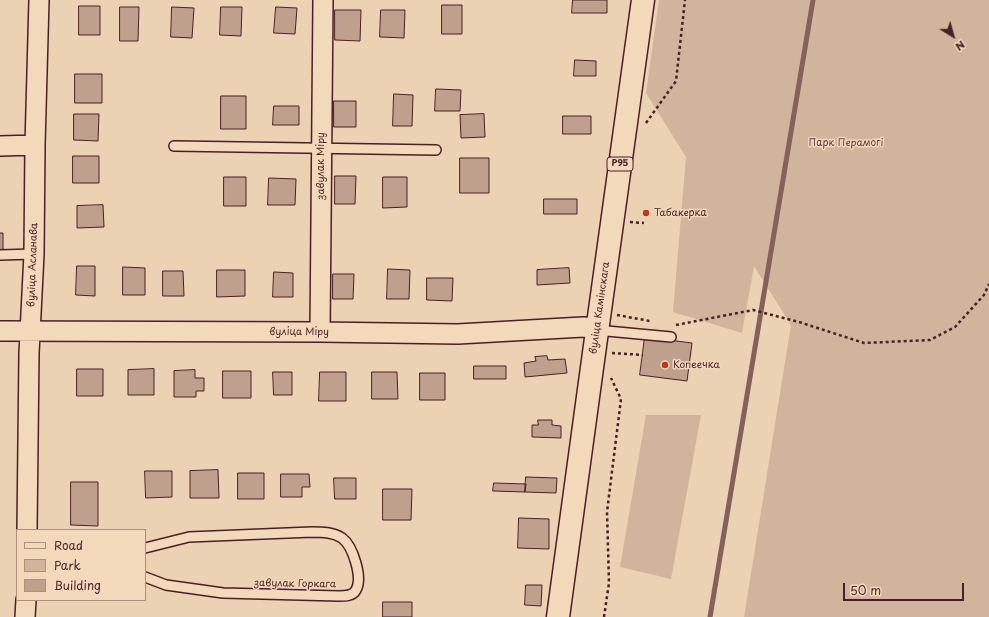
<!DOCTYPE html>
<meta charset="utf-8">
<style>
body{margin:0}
#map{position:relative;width:989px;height:617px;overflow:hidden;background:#ead2b3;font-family:"Playpen Sans",sans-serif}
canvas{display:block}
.legend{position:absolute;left:16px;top:529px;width:130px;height:72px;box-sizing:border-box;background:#f1d9b9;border:1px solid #ae8f80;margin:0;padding:5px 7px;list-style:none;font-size:12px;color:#4a1f2b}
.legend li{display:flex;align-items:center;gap:8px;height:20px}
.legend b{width:20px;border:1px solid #ae8f80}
.north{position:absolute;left:933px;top:16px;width:40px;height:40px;-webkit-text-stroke:3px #f1d9b9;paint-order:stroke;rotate:143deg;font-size:11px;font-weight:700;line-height:16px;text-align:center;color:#4a1f2b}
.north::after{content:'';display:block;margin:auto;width:14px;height:18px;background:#4a1f2b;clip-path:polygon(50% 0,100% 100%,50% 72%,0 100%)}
.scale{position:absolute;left:843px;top:583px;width:121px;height:18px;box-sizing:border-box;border:2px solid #4a1f2b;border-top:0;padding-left:5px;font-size:12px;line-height:14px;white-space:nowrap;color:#4a1f2b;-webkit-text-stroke:3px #f1d9b9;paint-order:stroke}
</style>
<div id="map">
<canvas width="989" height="617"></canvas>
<ul class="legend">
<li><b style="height:5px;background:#f1d9b9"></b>Road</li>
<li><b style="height:11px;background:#d0b49c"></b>Park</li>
<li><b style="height:11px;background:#bea08d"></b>Building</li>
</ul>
<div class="north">N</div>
<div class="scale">50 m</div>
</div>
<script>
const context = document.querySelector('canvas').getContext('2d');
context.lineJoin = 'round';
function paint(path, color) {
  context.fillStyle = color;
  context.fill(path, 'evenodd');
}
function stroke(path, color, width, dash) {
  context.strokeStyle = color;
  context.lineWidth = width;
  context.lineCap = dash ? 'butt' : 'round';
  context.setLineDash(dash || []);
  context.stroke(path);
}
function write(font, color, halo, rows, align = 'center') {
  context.font = font + ' "Playpen Sans",sans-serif';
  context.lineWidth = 3;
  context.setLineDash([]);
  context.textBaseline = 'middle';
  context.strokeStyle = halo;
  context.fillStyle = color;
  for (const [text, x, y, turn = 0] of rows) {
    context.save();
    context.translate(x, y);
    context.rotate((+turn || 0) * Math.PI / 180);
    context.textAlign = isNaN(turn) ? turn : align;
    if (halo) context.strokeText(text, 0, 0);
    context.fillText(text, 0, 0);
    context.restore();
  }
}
const green = new Path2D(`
 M659 0H989V617H744L791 325 754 266 742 333 673 312 686 157 646 93Z
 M646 415H701L671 579 620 567Z`);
const stream = new Path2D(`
 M710 617 813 0`);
const building = new Path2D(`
 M573 0H607V13H572Z
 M442 5H462V34H442Z
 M79 6H100V35H79Z
 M120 7H139L138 41H120Z
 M172 7 194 8 192 38 171 37Z
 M221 7H242L241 36 220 35Z
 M276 7 297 8 295 34 274 33Z
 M335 10H361L360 41 335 40Z
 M381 10H405L404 38 380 37Z
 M575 60 596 61V76H574Z
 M75 74H102V103H75Z
 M436 89 461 90 460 111H435Z
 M394 94 413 95 412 126H393Z
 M221 96H246V129H221Z
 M334 101H356V127H334Z
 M274 106H299V125H273Z
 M74 114H99L98 141 74 140Z
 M484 114 485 137 461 138 460 115Z
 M563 116H591V134H563Z
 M73 156H99V183H73Z
 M460 158H489V193H460Z
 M335 176H356L355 204H335Z
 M224 177H246V206H224Z
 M383 177H407V207L383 208Z
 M269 178 296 179 295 205H268Z
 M544 199H577V214H544Z
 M103 205 104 227 77 228V206Z
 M0 233H3V250H0Z
 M77 266H95V296L76 295Z
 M123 267 145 268V295H123Z
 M569 268 570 283 537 285V270Z
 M388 269 410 270 409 299H387Z
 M217 270H245V296L217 297Z
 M163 271H183L184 296H163Z
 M274 272 293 273V297H273Z
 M333 274H354L353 299H333Z
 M427 278H453L452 301 427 300Z
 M645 337 692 343 687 381 640 375Z
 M547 356 548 360 565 359 567 373 525 377 524 363 536 361 535 357Z
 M474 366H506V379H474Z
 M77 369H103V396H77Z
 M154 369V395H128V370Z
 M195 370V378H204V391H196V397H174V371Z
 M223 371H251V398H223Z
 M273 372H292V395H274Z
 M320 372H346V401H319Z
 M372 372H397L398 399H372Z
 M420 373H445V400H420Z
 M538 420H552V425L561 426V438L532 437V425H538Z
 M218 470 219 498H190V471Z
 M145 471H172V497L146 498Z
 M238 473H264V499H238Z
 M281 474H309L310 487H302V497H281Z
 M526 477 557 478 556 493 525 492Z
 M334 478H356V499H335Z
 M71 482H98V526L71 525Z
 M494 483 526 484 525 492 493 491Z
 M383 489H412L411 520H383Z
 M519 518 549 519V549L518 548Z
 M526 585H542L541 606 525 605Z
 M383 602H412V617H383Z`);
const path = new Path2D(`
 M646 123 676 81 685 0
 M630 222 644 223
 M617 315 650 321
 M676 325 753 310 799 322 864 343 930 340 955 327 984 295 989 284
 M612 353 643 355
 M604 617 609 583 607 512 621 399 611 378`);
const service = new Path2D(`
 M174 146 436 150
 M0 255 34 254
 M597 328 607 331 671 337
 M145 548 189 537 312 532C322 532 333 532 342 538 353 546 363 578 356 590 353 596 345 596 339 596L223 593 166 585 145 577`);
const minor = new Path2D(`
 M0 146 35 145
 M0 331 320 332 458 334 583 327 597 328
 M320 332 323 0
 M27 530 29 353 34 254 35 145 39 0
 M25 617 26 600`);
const primary = new Path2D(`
 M558 617 594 353 643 0`);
const markers = [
 [646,213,4,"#c8321e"],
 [665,365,4,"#c8321e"]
];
const shields = [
 [620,164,26]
];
const shieldNames = [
 ["Р95",620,164]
];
const parkNames = [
 ["Парк Перамогі",846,143]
];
const streetNames = [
 ["завулак Міру",321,166,-90],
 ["вуліца Асланава",33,265,-88],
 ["вуліца Камінскага",600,308,-82],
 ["вуліца Міру",299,332],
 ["завулак Горкага",295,584,1]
];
const poiNames = [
 ["Табакерка",654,213],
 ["Копеечка",673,365]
];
paint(green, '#d0b49c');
stroke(stream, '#85615d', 5);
paint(building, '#bea08d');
stroke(building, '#4a1f2b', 1);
stroke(service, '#4a1f2b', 12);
stroke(minor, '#4a1f2b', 22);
stroke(primary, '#4a1f2b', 25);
stroke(path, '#4a1f2b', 2.5, [3, 3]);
stroke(service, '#f1d9b9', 9);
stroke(minor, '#f1d9b9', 19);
stroke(primary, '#f1d9b9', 22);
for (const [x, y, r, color] of markers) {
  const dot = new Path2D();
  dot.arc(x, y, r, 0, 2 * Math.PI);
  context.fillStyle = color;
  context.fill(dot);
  stroke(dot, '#f1d9b9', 1.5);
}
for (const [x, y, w] of shields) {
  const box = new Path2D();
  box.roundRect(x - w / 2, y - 7, w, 14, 3);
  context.fillStyle = '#f1d9b9';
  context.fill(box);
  stroke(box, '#4a1f2b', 1);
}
write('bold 9px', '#4a1f2b', null, shieldNames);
write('10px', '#653d42', '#f1d9b9', parkNames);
write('10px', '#4a1f2b', '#f1d9b9', streetNames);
write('10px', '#4a1f2b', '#f1d9b9', poiNames, 'left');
</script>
